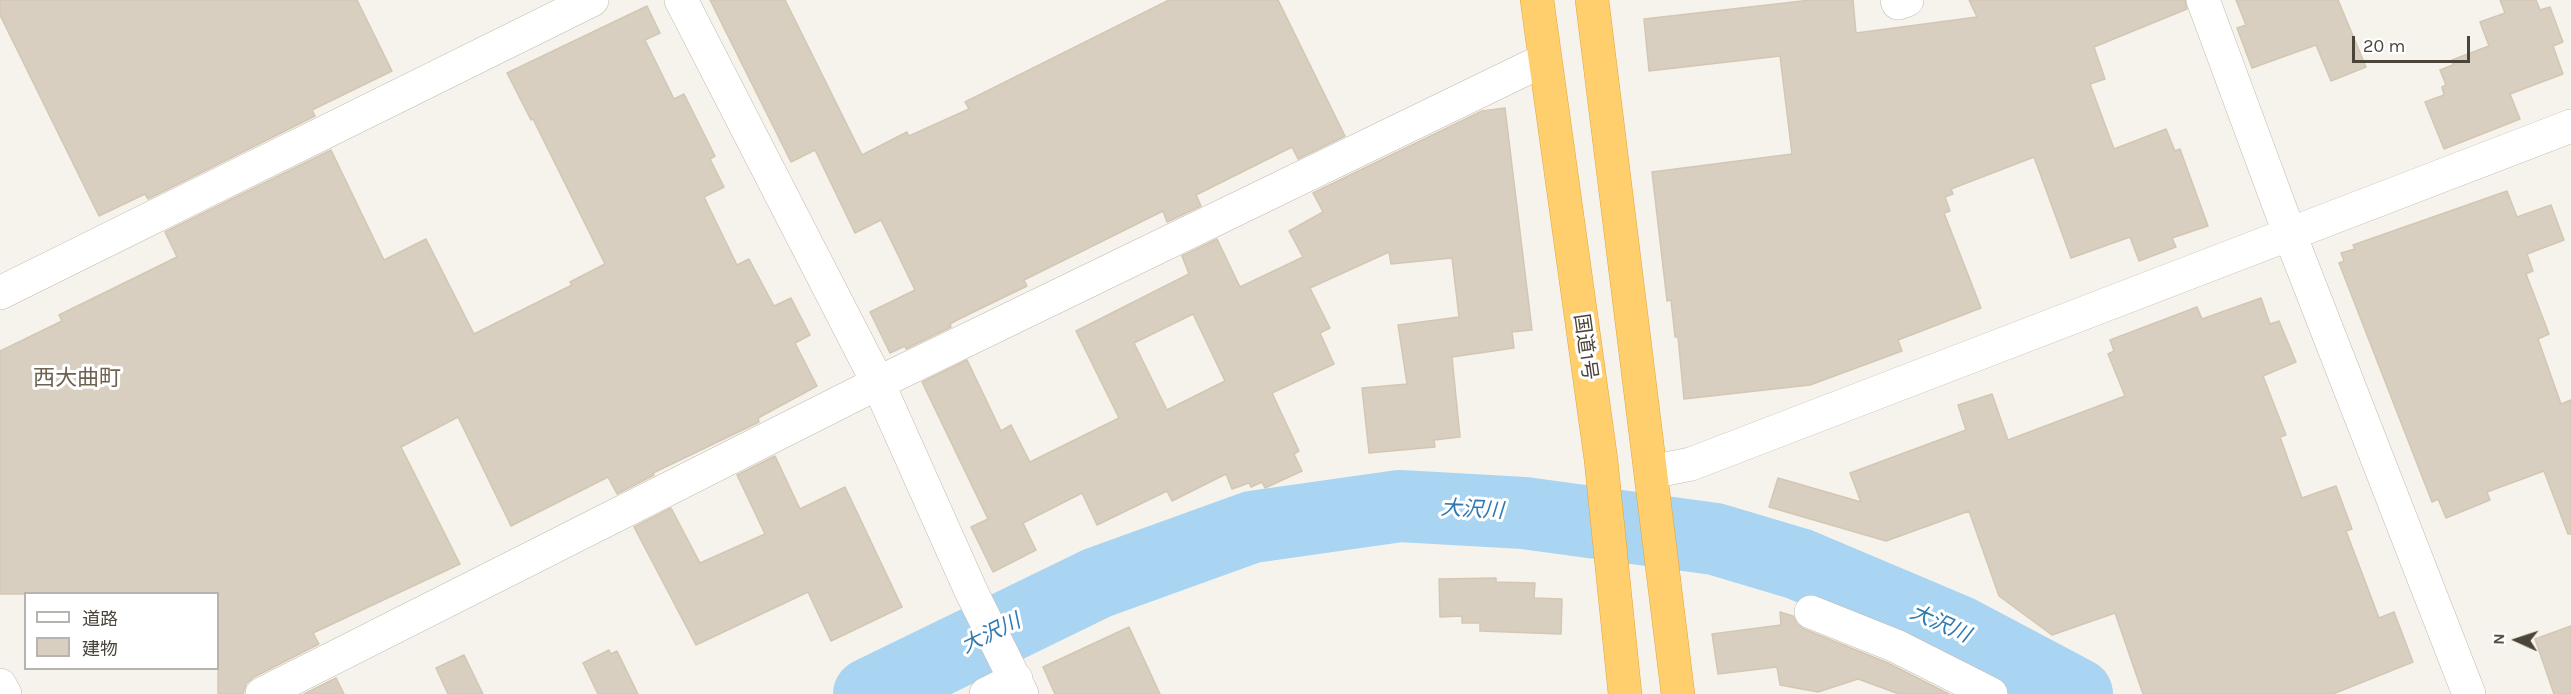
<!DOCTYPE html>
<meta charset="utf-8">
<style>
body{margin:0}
#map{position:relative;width:2571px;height:694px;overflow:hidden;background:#f6f3ec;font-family:Karla,"Noto Sans JP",sans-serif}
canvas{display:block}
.legend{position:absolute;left:24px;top:592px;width:195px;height:78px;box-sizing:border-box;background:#fff;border:2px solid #b7b4b0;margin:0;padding:8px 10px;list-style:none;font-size:18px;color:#4b4439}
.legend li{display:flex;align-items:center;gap:12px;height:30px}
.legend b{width:30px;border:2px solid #b7b4b0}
.north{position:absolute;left:2487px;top:610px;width:60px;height:60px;-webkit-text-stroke:4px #fff;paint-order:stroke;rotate:273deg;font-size:16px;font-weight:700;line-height:24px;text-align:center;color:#4b4439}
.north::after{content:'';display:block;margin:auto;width:21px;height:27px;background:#4b4439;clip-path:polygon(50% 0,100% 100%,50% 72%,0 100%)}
.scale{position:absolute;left:2352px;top:36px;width:118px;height:27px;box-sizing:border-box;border:3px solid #4b4439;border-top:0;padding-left:8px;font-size:18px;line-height:21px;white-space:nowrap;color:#4b4439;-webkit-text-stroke:4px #fff;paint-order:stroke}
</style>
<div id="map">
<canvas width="2571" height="694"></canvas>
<ul class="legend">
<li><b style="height:8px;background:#fff"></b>道路</li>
<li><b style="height:16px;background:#d8cfc1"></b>建物</li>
</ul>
<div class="north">N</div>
<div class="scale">20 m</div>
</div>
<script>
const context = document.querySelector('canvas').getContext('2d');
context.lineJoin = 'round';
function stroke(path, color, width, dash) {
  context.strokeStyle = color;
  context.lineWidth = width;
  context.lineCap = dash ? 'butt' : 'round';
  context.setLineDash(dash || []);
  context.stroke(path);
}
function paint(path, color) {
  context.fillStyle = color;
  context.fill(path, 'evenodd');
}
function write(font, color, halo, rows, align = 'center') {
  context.font = font + ' Karla,"Noto Sans JP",sans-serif';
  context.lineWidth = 6;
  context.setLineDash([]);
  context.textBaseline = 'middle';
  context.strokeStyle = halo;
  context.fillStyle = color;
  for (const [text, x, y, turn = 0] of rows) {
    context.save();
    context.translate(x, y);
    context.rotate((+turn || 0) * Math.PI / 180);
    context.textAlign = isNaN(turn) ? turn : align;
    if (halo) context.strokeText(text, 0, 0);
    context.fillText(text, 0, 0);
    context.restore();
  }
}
const river = new Path2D(`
 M869 694 1097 583 1252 527 1400 506 1524 513 1715 539 1799 564 1960 632 2077 694`);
const building = new Path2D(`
 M0 0H357L392 71 312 110 315 116 148 199 145 194 99 216 0 15Z
 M710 0H785L862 155 907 132 909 136 969 109 965 102 1169 0H1278L1345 136 1298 159 1292 147 1196 195 1201 206 1167 222 1163 211 1024 280 1027 286 957 320 950 324 951 327 906 349 905 346 890 353 870 312 915 290 881 220 855 233 815 150 791 162Z
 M1811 0H1853L1856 33 1977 17 1969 0H2185L2187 9 2094 47 2105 79 2090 84 2114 149 2166 129 2175 151 2180 149 2208 226 2172 238 2176 247 2139 261 2130 237 2071 258 2034 157 1951 189 1953 194 1945 197 1950 211 1944 213 1981 308 1898 340 1902 351 1810 385 1684 399 1678 337H1675L1671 300 1667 301 1652 172 1792 154 1780 56 1649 71 1644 19Z
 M2236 0H2338L2366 67 2331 81 2316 45 2252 68 2237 28 2246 25Z
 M2500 0H2536L2540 10 2550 7 2563 42 2553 46 2563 74 2510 94 2520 119 2444 149 2425 102 2444 95 2442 87 2446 85 2440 70 2453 65 2452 60 2489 46 2480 22 2505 13Z
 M647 6 660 33 645 40 674 99 684 94 715 156 710 159 724 187 704 197 737 265 749 259 774 306 791 298 810 335 795 343 817 386 758 418 759 422 653 473 654 475 617 494 608 477 511 526 458 417 401 447 460 564 313 633 319 644 254 677 246 684 243 694H218V594H0V351L62 321 59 315 177 257 165 232 331 150 384 260 426 239 474 334 572 285 570 282 605 264 533 119 531 120 507 73Z
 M1505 108 1532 330 1512 332 1514 348 1452 357 1460 437 1434 440 1435 447 1369 453 1362 388 1407 384 1398 325 1459 317 1452 258 1391 264 1389 252 1310 288 1330 328 1320 333 1334 364 1272 393 1299 451 1294 454 1302 471 1265 488 1262 482 1251 487 1249 483 1232 489 1226 474 1172 501 1167 491 1097 525 1082 493 1023 523 1036 550 993 572 971 527 988 519 922 382 967 360 1001 431 1011 425 1030 462 1119 418 1076 331 1189 274 1182 256 1217 239 1240 287 1303 257 1289 231 1323 212 1313 193 1482 111ZM1193 314 1225 381 1167 410 1134 343Z
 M2507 191 2517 217 2551 205 2564 240 2527 254 2533 271 2526 274 2549 334 2538 339 2561 404 2571 400V534H2568L2544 471 2487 492 2490 500 2446 518 2438 499 2432 502 2339 263 2344 261 2341 253 2355 249 2353 245Z
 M2261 298 2270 324 2279 321 2296 362 2263 376 2286 435 2280 437 2302 498 2336 486 2352 529 2346 531 2379 618 2394 612 2413 662 2333 694H2143L2115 613 2052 635 1999 596 1969 511 1886 541 1769 507 1778 478 1861 502 1850 473 1966 430 1958 405 1992 394 2008 440 2125 396 2108 354 2114 351 2110 340 2197 307 2202 319Z
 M775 456 800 509 845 487 902 607 831 641 808 592 696 645 634 527 671 508 700 563 765 534 737 475Z
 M1496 578V582L1535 583 1534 598 1562 599 1561 634 1480 631V623H1462V616L1440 617 1439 579Z
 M1780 612 1793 616 1797 624 1804 629 1888 663 1949 694H1899L1858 679 1818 692 1780 685 1777 667 1718 674 1712 634 1781 625Z
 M2571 626V694H2554L2535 639Z
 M1129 627 1160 694H1055L1043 667Z
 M609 650 611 654 617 651 638 694H598L583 663Z
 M464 655 483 694H448L436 668Z
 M336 678 344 694H304Z`);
const minor = new Path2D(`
 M681 0 878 383 971 591 1022 694
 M1897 0 1898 3 1907 0
 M2203 0 2290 235 2469 694
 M0 293 592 0
 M1651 472 1691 464 2571 126
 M1811 612 1896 646 1991 694
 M0 685 5 694
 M262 694 878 383 1544 60
 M986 694 1016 679`);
const highway = new Path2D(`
 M1537 0 1601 460 1625 694
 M1592 0 1678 694`);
const streetNames = [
 ["国道1号",1585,347,82]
];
const waterNames = [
 ["大沢川",1472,510,3],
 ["大沢川",1940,624,24],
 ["大沢川",991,634,-26]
];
const quarterNames = [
 ["西大曲町",77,379]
];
stroke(river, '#a9d4f2', 72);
paint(building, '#d8cfc1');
stroke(building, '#d3c7b4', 1.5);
stroke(minor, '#c2bbae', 34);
stroke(highway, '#e0a43c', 34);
stroke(minor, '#fff', 33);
stroke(highway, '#ffcf6e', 33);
write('20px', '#4b4439', '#fff', streetNames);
write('italic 21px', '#2e7ab2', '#fff', waterNames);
write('22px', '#6e6250', '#fff', quarterNames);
</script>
